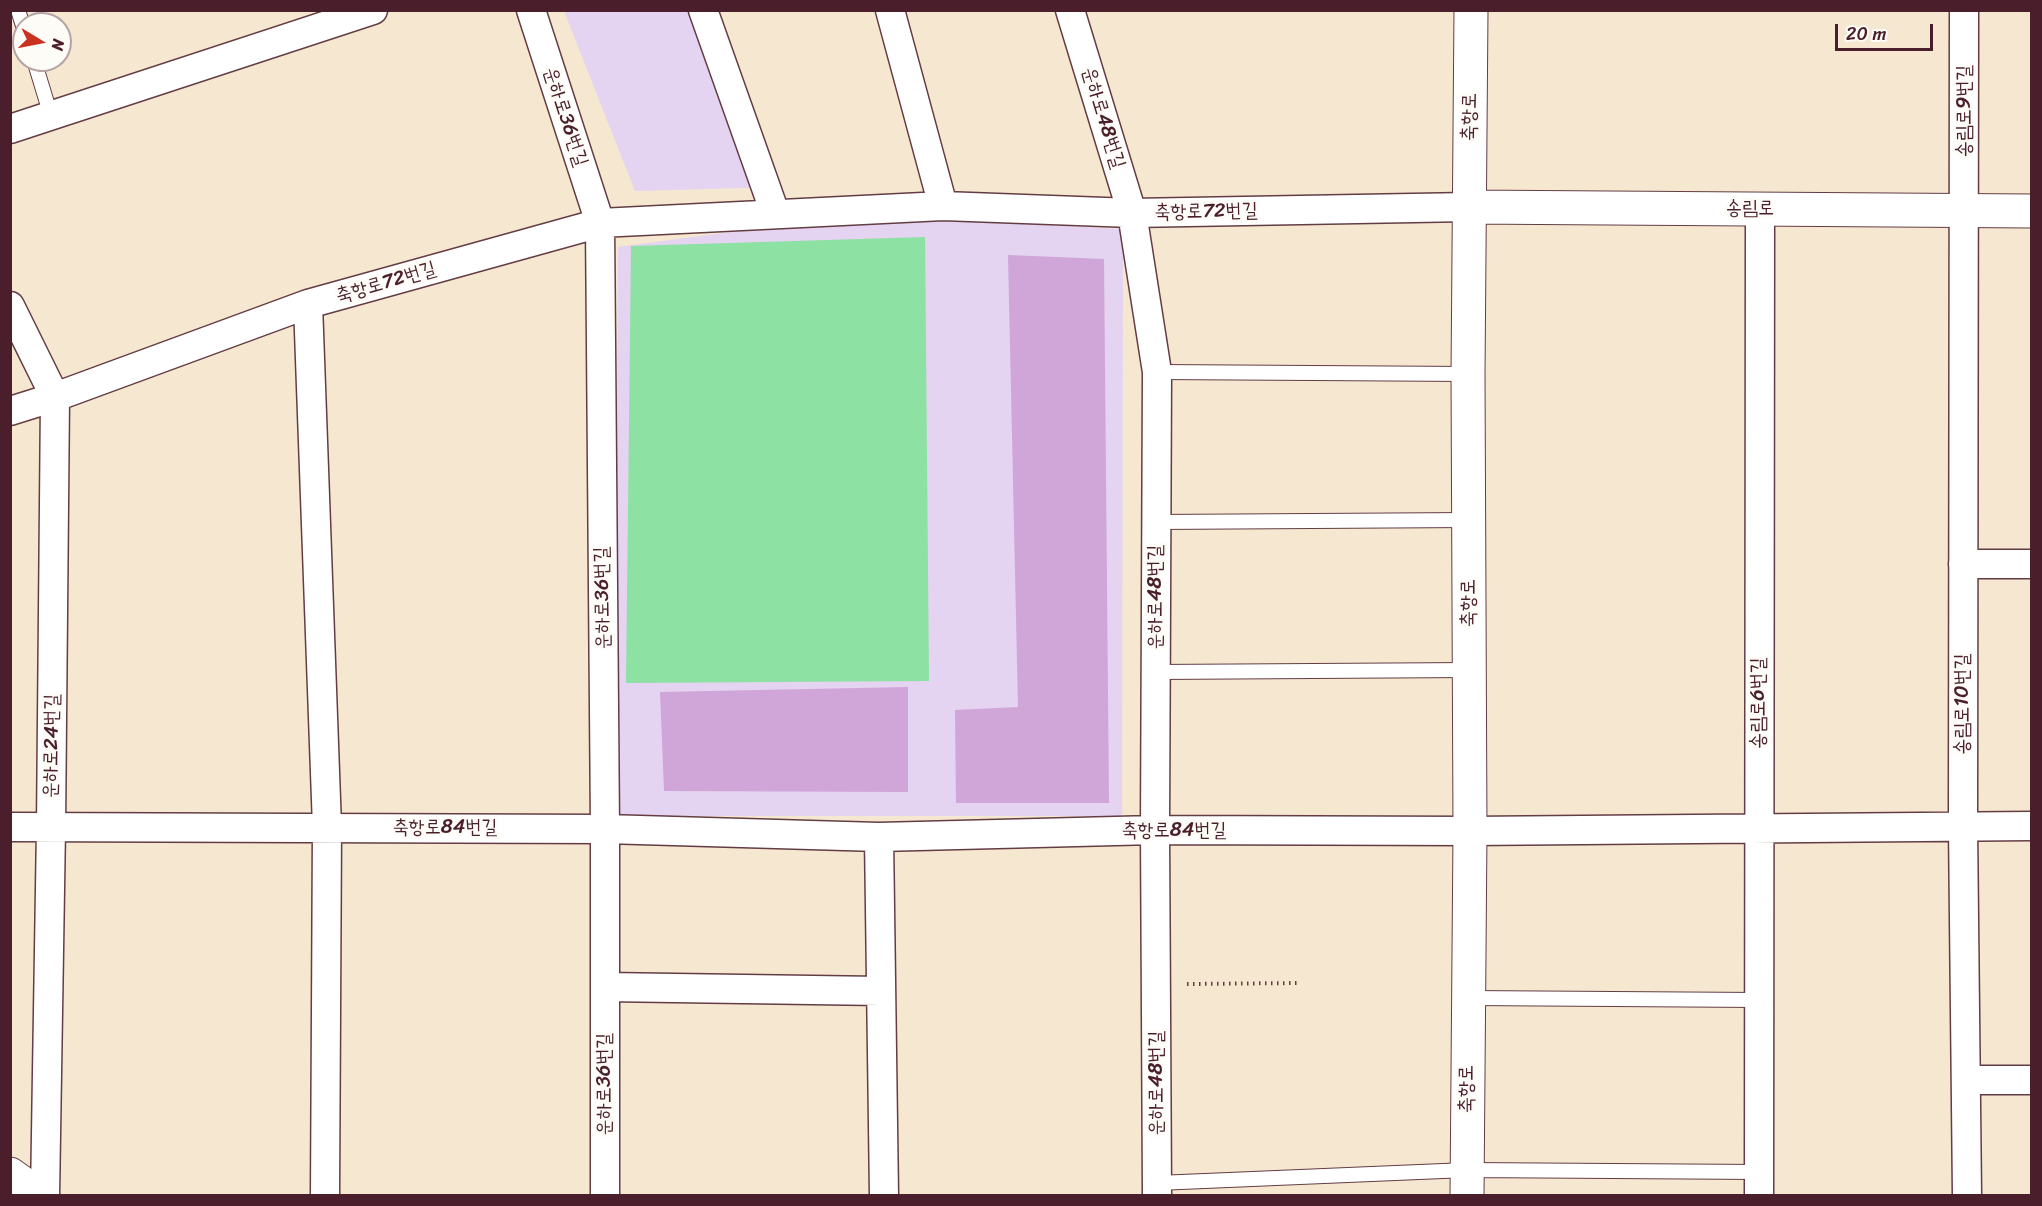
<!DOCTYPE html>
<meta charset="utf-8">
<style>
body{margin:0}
#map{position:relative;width:2042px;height:1206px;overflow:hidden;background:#f5e7d0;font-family:Sriracha,sans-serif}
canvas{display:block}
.frame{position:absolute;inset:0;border:12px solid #4a1f2b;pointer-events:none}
.north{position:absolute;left:12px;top:12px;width:60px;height:60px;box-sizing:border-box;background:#fdfcf7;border:2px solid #b5a4a5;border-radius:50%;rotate:100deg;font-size:16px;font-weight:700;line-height:24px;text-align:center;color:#4a1f2b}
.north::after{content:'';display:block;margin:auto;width:21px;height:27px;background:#c8321e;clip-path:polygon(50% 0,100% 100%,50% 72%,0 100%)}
.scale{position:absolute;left:1835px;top:24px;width:98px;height:27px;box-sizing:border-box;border:3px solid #4a1f2b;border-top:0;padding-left:8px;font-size:18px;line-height:21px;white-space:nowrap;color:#4a1f2b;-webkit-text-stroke:4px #fdfcf7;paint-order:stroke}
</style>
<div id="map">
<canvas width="2042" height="1206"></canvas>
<div class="frame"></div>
<div class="north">N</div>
<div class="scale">20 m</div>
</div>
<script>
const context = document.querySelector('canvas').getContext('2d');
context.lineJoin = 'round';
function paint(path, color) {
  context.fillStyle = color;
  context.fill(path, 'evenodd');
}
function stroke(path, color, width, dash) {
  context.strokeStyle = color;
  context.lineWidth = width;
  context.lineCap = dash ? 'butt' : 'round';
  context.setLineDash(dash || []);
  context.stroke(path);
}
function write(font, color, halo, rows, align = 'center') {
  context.font = font + ' Sriracha,"Poor Story",sans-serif';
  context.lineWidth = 6;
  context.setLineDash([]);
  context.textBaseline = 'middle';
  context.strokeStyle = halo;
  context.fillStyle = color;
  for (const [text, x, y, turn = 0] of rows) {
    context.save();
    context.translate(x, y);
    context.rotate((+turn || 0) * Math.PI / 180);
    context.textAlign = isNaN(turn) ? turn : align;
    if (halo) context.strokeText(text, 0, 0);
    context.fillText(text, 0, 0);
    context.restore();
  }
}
const built = new Path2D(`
 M564 11H712L782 187 635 191Z
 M971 221 1123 229 1122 816H615L618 247 790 224Z`);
const green = new Path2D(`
 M925 237 929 681 626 683 631 246Z`);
const building = new Path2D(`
 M1008 255 1104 259 1109 803H956L955 710 1018 707Z
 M908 687V792L664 791 660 692Z`);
const path = new Path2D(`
 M1187 984 1299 983`);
const service = new Path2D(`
 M18 10 24 29
 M34 60 51 116
 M1157 372 1468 374
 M1156 522 1469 520
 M1156 672 1470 670
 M1467 998 1759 1000
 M1157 1183 1467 1170 1759 1172`);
const minor = new Path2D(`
 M531 10 600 223 605 829V1196
 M703 10 775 213
 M890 10 943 206
 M1070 10 1132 213 1157 372 1155 830 1157 1196
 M1964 10 1963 826 1967 1196
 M10 129 373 10
 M308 304 327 827 325 1196
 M10 306 55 397 51 827 45 1196
 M10 411 55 397 308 304 600 223 943 206 1132 213 1469 207
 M1963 564H2032
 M10 827 605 829 879 837 1155 830 1470 831 2032 826
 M879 837 884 1196
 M605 987 881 991
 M1966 1080H2032
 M1759 1196 1760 210`);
const tertiary = new Path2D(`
 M1469 207 2032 211
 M1467 1196 1470 831 1468 374 1471 10`);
const primary = new Path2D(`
 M10 1174 41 1196`);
const streetNames = [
 ["송림로9번길",1965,111,-90],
 ["운하로36번길",565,117,72],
 ["축항로",1470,117,-89],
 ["운하로48번길",1103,118,73],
 ["송림로",1750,209],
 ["축항로72번길",1206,212,-1],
 ["축항로72번길",386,283,-16],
 ["운하로48번길",1156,597,-90],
 ["운하로36번길",603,598,-91],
 ["축항로",1469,603,-90],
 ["송림로6번길",1759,703,-90],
 ["송림로10번길",1963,704,-90],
 ["운하로24번길",52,746,-89],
 ["축항로84번길",445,828],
 ["축항로84번길",1174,831],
 ["운하로48번길",1157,1083,-90],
 ["운하로36번길",605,1084,-90],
 ["축항로",1467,1089,-90]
];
paint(built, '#e4d3f1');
paint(green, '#8de1a2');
paint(building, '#d0a5d7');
stroke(service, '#643d44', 16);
stroke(minor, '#643d44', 31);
stroke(tertiary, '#643d44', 35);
stroke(primary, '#643d44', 35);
stroke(path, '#643d44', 4, [1.5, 4.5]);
stroke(service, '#fff', 14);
stroke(minor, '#fff', 28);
stroke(tertiary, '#fff', 33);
stroke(primary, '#fff', 33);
write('20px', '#4a1f2b', '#fdfcf7', streetNames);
</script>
